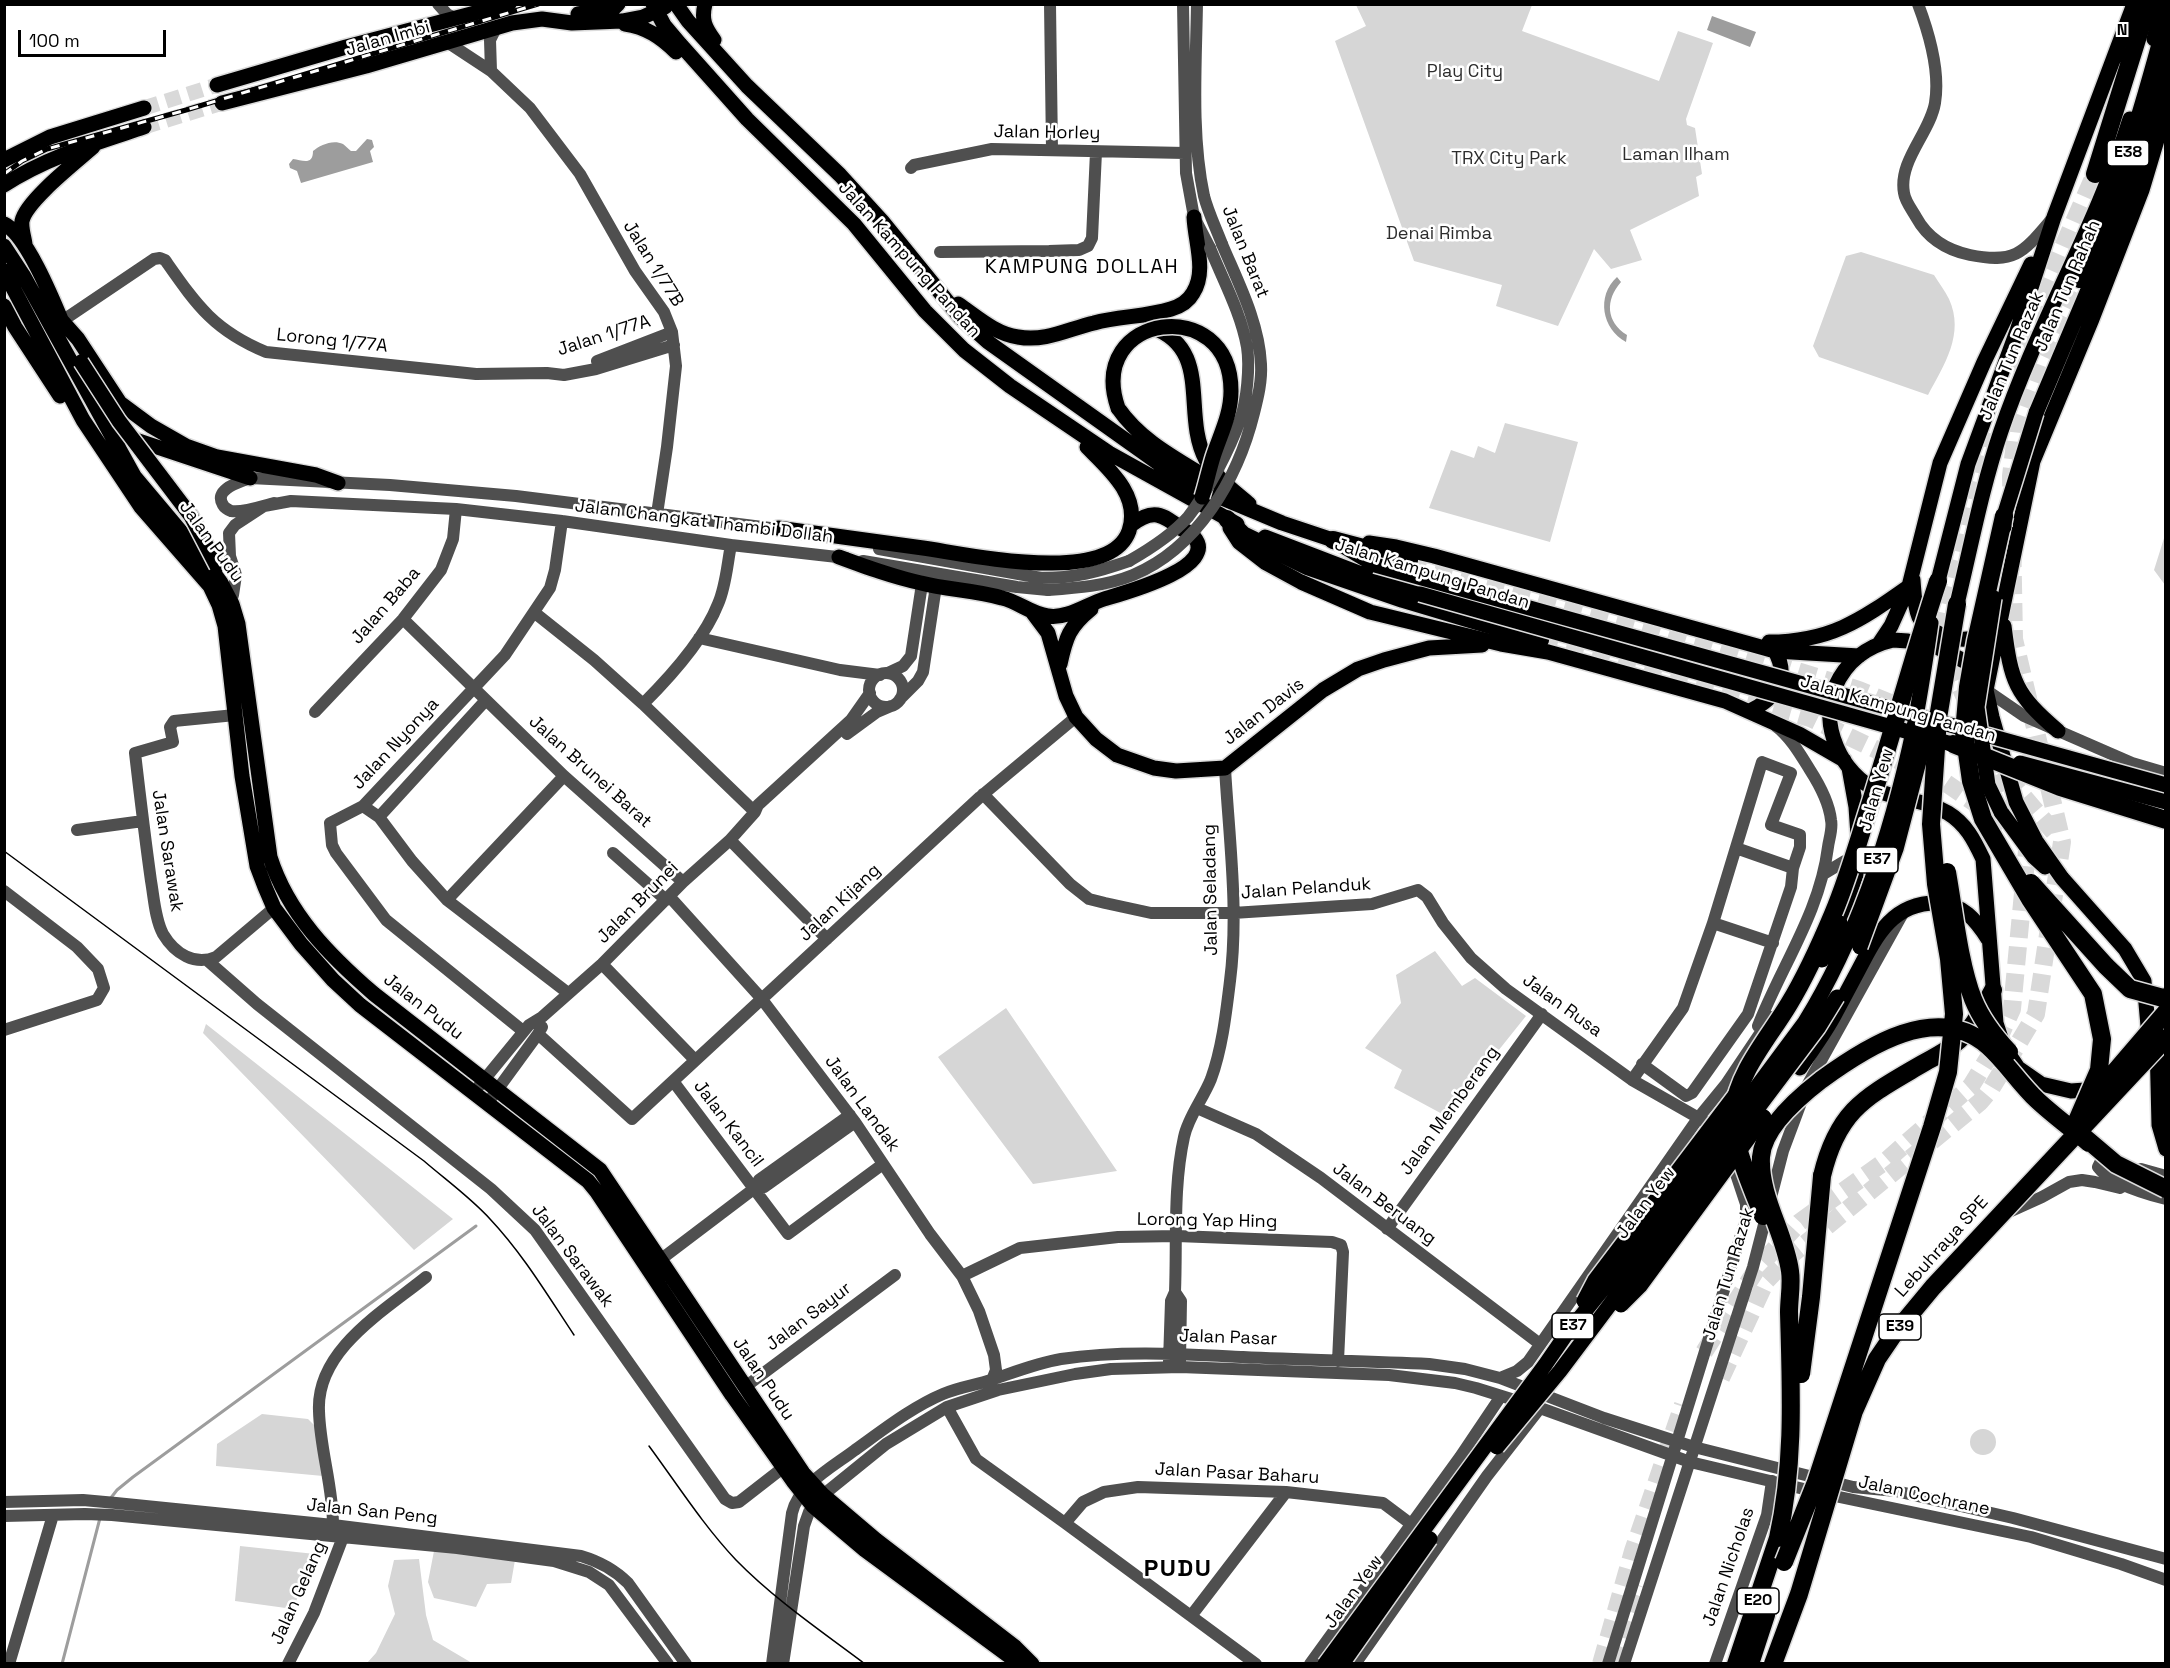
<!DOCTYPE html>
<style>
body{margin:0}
#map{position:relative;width:2170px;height:1668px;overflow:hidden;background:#fff;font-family:"Space Grotesk",sans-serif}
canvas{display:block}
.frame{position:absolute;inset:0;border:6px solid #000;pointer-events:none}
.north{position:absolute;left:2092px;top:18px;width:60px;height:60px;-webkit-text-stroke:4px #fff;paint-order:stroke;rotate:0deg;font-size:16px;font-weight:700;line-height:24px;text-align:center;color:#000}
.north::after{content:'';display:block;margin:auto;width:21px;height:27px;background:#000;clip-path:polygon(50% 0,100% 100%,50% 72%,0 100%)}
.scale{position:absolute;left:18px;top:30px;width:148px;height:27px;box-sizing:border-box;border:3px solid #000;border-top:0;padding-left:8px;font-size:18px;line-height:21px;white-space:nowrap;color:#000;-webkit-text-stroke:4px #fff;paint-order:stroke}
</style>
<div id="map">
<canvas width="2170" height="1668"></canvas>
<div class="frame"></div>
<div class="north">N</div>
<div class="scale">100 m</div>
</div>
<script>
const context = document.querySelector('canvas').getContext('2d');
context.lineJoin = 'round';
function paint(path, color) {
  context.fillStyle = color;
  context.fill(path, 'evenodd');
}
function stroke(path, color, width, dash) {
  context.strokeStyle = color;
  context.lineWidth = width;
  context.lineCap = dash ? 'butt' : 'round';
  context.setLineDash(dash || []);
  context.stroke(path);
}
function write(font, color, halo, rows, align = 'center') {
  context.font = font + ' "Space Grotesk",sans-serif';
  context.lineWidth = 5;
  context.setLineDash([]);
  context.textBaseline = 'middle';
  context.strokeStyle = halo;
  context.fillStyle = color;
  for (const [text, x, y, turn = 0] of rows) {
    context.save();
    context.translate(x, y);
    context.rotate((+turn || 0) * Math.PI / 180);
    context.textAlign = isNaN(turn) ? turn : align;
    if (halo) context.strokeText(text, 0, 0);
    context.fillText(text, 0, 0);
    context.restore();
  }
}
const green = new Path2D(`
 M1356 5H1532L1522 31 1659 81 1678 31 1713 43 1686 119 1687 125 1695 128 1702 174 1696 177 1699 196 1630 230 1642 260 1611 269 1594 249 1558 326 1496 306 1502 285 1414 261 1335 41 1366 26Z
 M1861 252 1934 275C1939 283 1945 291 1949 299 1965 334 1944 365 1928 395L1819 357 1813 346 1846 256Z
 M1505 423 1578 442 1550 542 1429 508 1451 450 1474 458 1478 446 1495 453Z
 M2165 535 2166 585H2165L2154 570Z
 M1435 951 1462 986 1475 978 1526 1016 1446 1116 1394 1088 1402 1070 1365 1048 1401 1003 1396 975Z
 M1006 1008 1117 1171 1033 1184 938 1057Z
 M206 1024 453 1219 414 1250 203 1033Z
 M262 1414 308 1419 316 1427 323 1476 216 1466 217 1444Z
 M1970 1442a13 13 0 1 1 26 0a13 13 0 1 1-26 0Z
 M240 1546 315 1554 293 1609 235 1601Z
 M434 1551 515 1560 511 1583 487 1584 476 1607 434 1598 428 1582Z
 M419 1559 426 1615 433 1640 472 1663H367L376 1653 395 1614 388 1586 394 1560Z`);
const water = new Path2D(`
 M1712 16 1756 32 1750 47 1707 30Z
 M367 139 372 140 374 147 370 151 373 162 301 183 297 171 290 168 289 164 293 159C302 160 313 166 313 151 320 145 333 139 343 144 346 146 348 149 351 151H356Z
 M1617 277 1621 282C1605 300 1606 322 1627 335L1626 342C1602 329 1596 296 1617 277Z`);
const stream = new Path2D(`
 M110 1499 117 1490 133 1477 476 1226
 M62 1664 100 1518`);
const majorTunnel = new Path2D(`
 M144 108 217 85
 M144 127 222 103`);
const highwayTunnel = new Path2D(`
 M2009 370 2095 174
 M1409 560 1651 626 1859 690 1895 705
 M1540 640 1810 718 1946 783 2014 830
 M1968 705 1938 635 1985 432
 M1988 749 2012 803
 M2005 779 2016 788 2059 838
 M1704 1352 1758 1267 1800 1222 1887 1160 1971 1086 1995 1047 2012 1009 2028 840 2025 834
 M1721 1378 1766 1281 1790 1256 1980 1102 1991 1089 2036 1014 2062 842 2014 639 2011 476 2017 426 2042 360 2080 279
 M1601 1664 1633 1551 1683 1405
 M1616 1664 1644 1587`);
const minor = new Path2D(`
 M438 4 447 14 455 18
 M1050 4 1052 150
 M1183 4 1186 173 1194 217 1210 248
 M1197 4C1196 66 1191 135 1204 196 1208 212 1216 228 1222 244
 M1918 4C1929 33 1940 73 1935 103 1930 133 1898 161 1904 193 1905 201 1912 210 1916 217 1928 239 1946 250 1970 255 2015 264 2023 253 2051 220
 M447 42 491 71 530 108 580 174 635 271 664 312 672 332 676 366 667 447 657 514
 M491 71 490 40 496 28
 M911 168 914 165 992 149 1185 153
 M940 252 1049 251 1079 250 1088 246 1092 238 1096 152
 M62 321 154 259 160 258 165 260C196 304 213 330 266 352L476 374 547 373 564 375 596 369 674 345
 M597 361 672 332
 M274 503C262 506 243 513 231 511 228 510 224 507 223 505 213 489 240 482 250 478L390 485 516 496 786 530
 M879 549 1041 578C1076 578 1097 572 1129 561
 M863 561 1017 587 1048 590
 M233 595 236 575 230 556 229 533 235 525 264 506 291 501 456 509 562 521 731 545 846 558
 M535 613 594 660 643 704 755 812
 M403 619 564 776 683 882
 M699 638 840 670 880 675
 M888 673 903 666 911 656 922 584
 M869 690a17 17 0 1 1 34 0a17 17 0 1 1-34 0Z
 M1986 690 2024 716 2132 763 2166 773
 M900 699 918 681 923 672 936 586
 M643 704C670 677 704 640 718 604 726 586 727 565 731 545
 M315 712 403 619 441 570 453 539 456 509
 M235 715 174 721 170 727 173 742 135 753C140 796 145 838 151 881 154 898 155 919 163 934 175 954 195 966 216 957L274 908
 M847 734 877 712 891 706
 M983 794 1070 884 1089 899 1105 903 1151 913H1233L1372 904 1418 890 1427 897 1443 923 1471 958 1506 989 1632 1080 1718 1129
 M363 806 379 817 412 861 447 900 568 993
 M379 817 486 700
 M77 830 143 821
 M730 840 827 939
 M613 853 666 900
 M1825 873 1845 861
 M4 891 77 947 98 969 104 988 97 1000 4 1030
 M669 896 761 998 855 1122 930 1234 962 1276 979 1311 994 1355 996 1370 992 1380
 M447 900 564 776
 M1713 923 1773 943
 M208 961 257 1004 491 1189 535 1230 725 1499 732 1503 739 1502 784 1467
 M602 964 695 1060
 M1758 1026C1782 965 1820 912 1828 847 1829 839 1833 828 1831 820 1829 802 1819 784 1810 770 1800 754 1791 738 1776 726
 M523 1031 386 920 336 853 332 845 330 823 363 806 505 655 550 588 555 570 562 521
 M538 1034 632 1119 980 797 1076 717
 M1642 1064 1686 1096 1692 1093 1748 1014 1791 887 1793 868 1736 848
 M1632 1080 1683 1008 1713 923 1762 762 1791 773 1771 825 1800 835V847L1793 868
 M673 1081 788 1234 883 1164
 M479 1086 529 1025 542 1017 602 964 683 882 730 840 755 812 758 805 851 720 870 693
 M492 1097 538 1034 542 1027
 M1197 1108 1256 1134 1321 1178 1540 1344
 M2115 1162 2108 1159 2101 1161 2098 1167C2110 1184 2146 1194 2166 1199
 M2141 1169 2166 1176
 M755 1188 764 1187 855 1122
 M2011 1211 2042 1197 2069 1182 2082 1180 2095 1182 2120 1188
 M1387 1229 1542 1014
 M660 1260 755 1188 759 1180 850 1115
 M962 1276 1020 1248 1118 1237 1177 1236 1332 1242 1341 1245 1343 1252 1338 1361
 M1175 1292 1181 1301 1180 1361
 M1169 1362 1171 1301 1175 1292C1177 1241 1173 1187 1184 1137 1188 1117 1203 1099 1211 1079 1222 1049 1226 1014 1230 981 1239 911 1229 838 1225 768
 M1500 1378 1517 1371 1528 1362 1699 1117 1726 1084 1771 1017
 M745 1387 895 1275
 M947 1407 976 1459 1065 1523 1256 1664
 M4 1502 83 1500 116 1503 333 1525 581 1556C598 1561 615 1570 628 1583L686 1664
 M4 1516 85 1514 112 1515 457 1548 554 1561 589 1572 609 1585 668 1664
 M1065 1523 1083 1502 1104 1492 1138 1487 1286 1492 1383 1503 1411 1524
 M333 1525C333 1486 320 1450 319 1411 316 1350 384 1311 426 1277
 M1191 1616 1286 1492
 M9 1664 53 1515
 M288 1664 314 1613 343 1537
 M772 1664 792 1513C798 1485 834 1466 855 1450 883 1430 912 1407 943 1394 959 1387 976 1385 991 1380 1015 1372 1037 1363 1061 1359 1121 1350 1183 1354 1243 1357 1305 1360 1367 1361 1429 1364L1465 1369 1500 1378 1604 1418 1694 1447 1853 1487 1896 1491 2013 1518 2166 1559
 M783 1664 804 1526 809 1512 823 1495 886 1444 947 1407 998 1390 1075 1374 1111 1369 1180 1367 1389 1375 1455 1383 1476 1388 1540 1408 1690 1462 1825 1494 2031 1537 2121 1564 2166 1580
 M1310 1664 1460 1457 1501 1396
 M1355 1664 1487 1476 1540 1408
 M1608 1664 1746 1219V1204L1730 1156
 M1624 1664 1753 1267 1783 1151 1808 1084 1903 913
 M1715 1664 1767 1515 1772 1481`);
const major = new Path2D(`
 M653 4 664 25 680 44 747 119 854 224 925 311 964 350 1010 386 1109 453 1237 524
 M676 4 688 21 747 86 840 175 882 221 960 317 988 342 1158 463 1203 490 1282 523 1333 540 1375 565
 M705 4C701 20 705 28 714 40
 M578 14 614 8 618 4
 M625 24C646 27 661 37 676 52
 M2154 39 2163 4
 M217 85 346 47 509 4
 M222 103 366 66 512 23 542 19 572 23 622 21 643 17 665 7
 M4 160 50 137 144 108
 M4 185C47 157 96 143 144 127
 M4 224C27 234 55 305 65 329
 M25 244C24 237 21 228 22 221 26 201 76 162 93 147
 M4 246 23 275 134 476 203 558 221 583 232 604 238 624 270 857C288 914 330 956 374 994L600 1170 803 1473 823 1495 876 1540 1015 1647 1032 1664
 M4 271 83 420 141 507 210 586 219 605 225 626 242 776 257 866 265 887 274 908 301 944 333 980 360 1005 588 1181 597 1192 732 1395 793 1481 813 1506 865 1550 1020 1664
 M958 304C976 316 995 334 1018 337 1046 342 1068 329 1094 323 1119 316 1146 317 1171 309 1181 306 1188 302 1193 293 1207 271 1195 242 1194 217
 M4 306 15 327 60 396
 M62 321 78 339 120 403 151 426 186 446 217 457 316 475 338 483
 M1151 327C1214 349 1181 413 1206 460 1216 478 1234 491 1249 504
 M1118 408C1142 443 1181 461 1217 484
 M2036 413 2128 195 2166 70
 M127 437 250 478
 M778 528C826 535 874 541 923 548 967 554 1109 587 1129 531 1141 496 1109 469 1087 447
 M1230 528 1239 542 1266 563 1301 582 1370 612 1501 644 1548 652 1725 701 1799 734 1844 760
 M1265 537 1385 583 1420 594
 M1369 543 1396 547 1434 556 1775 651 1859 656
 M839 557C866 567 893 577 921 583 948 590 976 590 1002 598 1019 602 1031 614 1048 616 1067 619 1086 605 1104 599 1120 594 1220 568 1194 537 1191 534 1186 531 1182 529 1162 514 1153 508 1131 525
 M1913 580C1914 592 1914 605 1919 617 1929 636 1970 648 1985 631
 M1938 581 1968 464 2017 331 2054 217 2134 4
 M1957 604C1971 546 1982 487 2001 431 2037 325 2096 227 2130 119
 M1033 613 1048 633 1066 696 1076 717 1096 739 1117 755 1154 768 1176 771 1225 768 1323 690 1358 669 1384 660 1429 648 1482 645
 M2004 626C2011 682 2015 694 2058 731
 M1893 640 1908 641 1935 646 1966 662 1986 690 1992 717 2016 802 2036 841 2062 878 2125 949 2144 981 2148 1026 2145 1045 2133 1069 2116 1082 2099 1089 2071 1091 2041 1084 2018 1068 2004 1047 1996 1023 1983 859C1974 840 1966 824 1948 813 1926 800 1901 800 1878 791 1841 774 1819 725 1835 687 1846 662 1867 646 1893 640Z
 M1769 642C1829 642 1860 621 1908 587
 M1879 644 1891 626 1909 586 1940 463 1984 362 2031 264
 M1060 664C1066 637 1069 627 1091 609
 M1986 690 2033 461 2092 319 2142 190 2166 110
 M1750 711C1776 698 1790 678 1775 651
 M1849 768 1856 807 1858 836
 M2001 812 2034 857 2045 867
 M1840 923 1856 875
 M2157 1042 2159 1125 2166 1149
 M1800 1068C1812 1050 1825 1033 1835 1014 1843 999 1851 984 1859 969 1877 934 1894 902 1938 903 1963 904 1976 920 1988 939`);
const highway = new Path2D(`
 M2095 174 2148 4
 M2080 279C2117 198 2143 110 2166 24
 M1227 519 1243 535 1307 566 1403 599 1540 640
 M1333 540 1409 560
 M1822 1176C1838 1109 1866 1097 1922 1064 1932 1058 1944 1053 1953 1045 1972 1031 1982 1010 1993 990
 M1736 1664 1778 1538
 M1750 1664 1766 1615`);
const tram = new Path2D(`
 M4 851 424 1161C446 1180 471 1198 490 1219 523 1254 548 1296 574 1335
 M649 1446C677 1484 703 1525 736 1560 774 1599 821 1631 865 1664`);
const rail = new Path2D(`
 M4 174 22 161 47 149 186 110 538 4`);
const minorBridge = new Path2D(`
 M1129 561C1150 549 1172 535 1188 517 1207 493 1230 449 1240 420 1247 401 1250 366 1247 347 1241 313 1223 280 1210 248
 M1048 590C1077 588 1106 586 1133 575 1198 548 1238 478 1254 413 1258 397 1262 381 1261 364 1259 322 1238 282 1222 244`);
const majorBridge = new Path2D(`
 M81 362 119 421 191 516 217 566
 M1118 408C1085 313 1231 293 1231 391 1231 415 1220 435 1213 457 1209 470 1206 484 1202 497
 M2004 527V516L2036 413
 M1375 565 2166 785
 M1420 594 1948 743
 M1994 598 1977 707 1988 785 2001 812
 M2020 763 2166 802
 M1860 947 1896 849 1928 727
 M1822 960 1840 923
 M1584 1301 1595 1280 1736 1094
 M1621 1305 1640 1286 1764 1117
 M1497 1447 1560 1371 1818 1028 1837 997
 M1325 1664 1545 1365 1565 1336 1649 1232 1805 1022C1859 934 1893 827 1914 727 1921 692 1926 657 1931 623
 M1342 1664 1430 1539`);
const highwayBridge = new Path2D(`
 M2004 516 1976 641 1968 687 1964 732 1971 781 1983 819 2030 899 2093 994 2102 1039 2099 1070 2073 1130
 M1953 744 2060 787 2166 820
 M1947 872C1954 911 1959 963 1973 999 1981 1019 1995 1037 2009 1052
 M2031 883 2106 966 2130 989 2163 998 2166 997
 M2094 1096 2166 1012
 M2083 1136 2116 1164 2166 1189
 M1763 1216C1753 1190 1730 1139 1733 1112 1739 1070 1768 1039 1789 1004 1806 976 1820 945 1833 914 1847 881 1857 846 1868 811 1892 735 1913 657 1938 581
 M1801 1374 1811 1297 1822 1176
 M1778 1538C1795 1462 1791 1389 1789 1312 1789 1299 1792 1284 1790 1271 1785 1233 1759 1197 1761 1157 1763 1128 1799 1097 1821 1080 1866 1047 1937 1001 1988 1046 2006 1062 2019 1083 2037 1100 2053 1115 2072 1129 2089 1143
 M1784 1562 1816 1482 1932 1127 1948 1072 1954 1014 1949 959 1936 884 1931 824 1938 718 1957 604
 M1773 1664 1799 1594 1854 1411 1877 1359 1894 1334 1933 1287 2166 1038`);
const shields = [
 [2128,153,42],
 [1877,860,42],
 [1573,1326,42],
 [1900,1327,42],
 [1758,1601,42]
];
const shieldNames = [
 ["E38",2128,153],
 ["E37",1877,860],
 ["E37",1573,1326],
 ["E39",1900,1327],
 ["E20",1758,1601]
];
const streetNames = [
 ["Jalan Imbi",388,39,-16],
 ["Jalan Horley",1047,133,1],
 ["Jalan Barat",1245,252,68],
 ["Jalan Kampung Pandan",909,260,48],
 ["Jalan 1/77B",653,264,58],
 ["Jalan Tun Rahah",2068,286,-67],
 ["Jalan 1/77A",604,336,-18],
 ["Lorong 1/77A",332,341,6],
 ["Jalan Tun Razak",2012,356,-67],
 ["Jalan Changkat Thambi Dollah",704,522,7],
 ["Jalan Pudu",211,542,54],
 ["Jalan Kampung Pandan",1432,574,17],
 ["Jalan Baba",386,606,-49],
 ["Jalan Kampung Pandan",1898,709,16],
 ["Jalan Davis",1264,712,-38],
 ["Jalan Nyonya",396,744,-47],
 ["Jalan Brunei Barat",590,772,42],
 ["Jalan Yew",1877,790,-74],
 ["Jalan Sarawak",167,851,81],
 ["Jalan Pelanduk",1306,889,-4],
 ["Jalan Seladang",1211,890,-91],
 ["Jalan Brunei",638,903,-45],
 ["Jalan Kijang",840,903,-43],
 ["Jalan Rusa",1562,1006,36],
 ["Jalan Pudu",423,1007,38],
 ["Jalan Landak",862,1104,54],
 ["Jalan Memberang",1450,1111,-54],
 ["Jalan Kancil",728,1124,53],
 ["Jalan Yew",1646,1203,-53],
 ["Jalan Beruang",1384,1204,37],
 ["Lorong Yap Hing",1207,1221,1],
 ["Lebuhraya SPE",1942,1247,-48],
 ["Jalan Sarawak",572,1256,53],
 ["Jalan Tun Razak",1729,1274,-73],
 ["Jalan Sayur",809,1317,-37],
 ["Jalan Pasar",1228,1338,2],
 ["Jalan Pudu",763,1379,56],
 ["Jalan Pasar Baharu",1237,1474,3],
 ["Jalan Cochrane",1924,1496,12],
 ["Jalan San Peng",372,1512,6],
 ["Jalan Nicholas",1729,1567,-71],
 ["Jalan Yew",1354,1592,-54],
 ["Jalan Gelang",299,1593,-66]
];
const parkNames = [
 ["Play City",1465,72],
 ["Laman Ilham",1676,155],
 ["TRX City Park",1509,159],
 ["Denai Rimba",1439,234]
];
const neighbourhoodNames = [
 ["KAMPUNG DOLLAH",1082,268]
];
const districtNames = [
 ["PUDU",1178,1569]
];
paint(green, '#d6d6d6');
paint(water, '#9d9d9d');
stroke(stream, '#9d9d9d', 3);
stroke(majorTunnel, '#d9d9d9', 15, [15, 8]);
stroke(highwayTunnel, '#d9d9d9', 18, [18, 9]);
stroke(major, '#dbdbdb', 18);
stroke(highway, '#dbdbdb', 21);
stroke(minor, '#4f4f4f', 12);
stroke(major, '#000', 15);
stroke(highway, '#000', 18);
stroke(tram, '#000', 1.5);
stroke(rail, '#000', 5);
stroke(rail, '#fff', 3, [9]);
stroke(majorBridge, '#dbdbdb', 18, []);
stroke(highwayBridge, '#dbdbdb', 21, []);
stroke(minorBridge, '#4f4f4f', 12);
stroke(majorBridge, '#000', 15);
stroke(highwayBridge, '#000', 18);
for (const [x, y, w] of shields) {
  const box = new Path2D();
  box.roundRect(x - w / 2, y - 13, w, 26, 4.5);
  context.fillStyle = '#fff';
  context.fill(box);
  stroke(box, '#000', 1.5);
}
write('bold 16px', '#000', null, shieldNames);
write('18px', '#000', '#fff', streetNames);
write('18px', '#2d2d2d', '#fff', parkNames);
context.letterSpacing = '1.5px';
write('20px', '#000', '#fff', neighbourhoodNames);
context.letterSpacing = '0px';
context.letterSpacing = '1.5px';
write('bold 24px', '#000', '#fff', districtNames);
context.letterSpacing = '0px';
</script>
